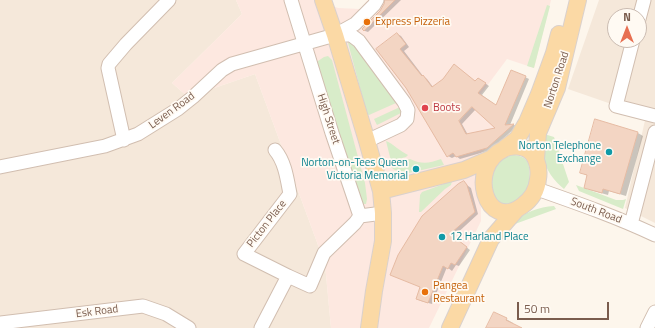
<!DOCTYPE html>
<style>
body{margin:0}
#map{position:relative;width:655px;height:328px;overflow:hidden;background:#fdf6ec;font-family:"Titillium Web",sans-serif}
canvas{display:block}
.north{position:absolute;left:607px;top:8px;width:40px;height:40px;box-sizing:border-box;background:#fffaf3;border:1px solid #cabbb1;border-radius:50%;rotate:0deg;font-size:11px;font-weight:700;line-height:16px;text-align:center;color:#7a5c4d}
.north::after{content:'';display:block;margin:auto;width:14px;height:18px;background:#e76f51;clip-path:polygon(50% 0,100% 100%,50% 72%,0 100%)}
.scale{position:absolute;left:517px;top:302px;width:92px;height:18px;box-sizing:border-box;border:2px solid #7a5c4d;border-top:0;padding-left:5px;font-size:12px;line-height:14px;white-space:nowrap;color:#7a5c4d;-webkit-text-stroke:3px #fffaf3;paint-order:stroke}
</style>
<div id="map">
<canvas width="655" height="328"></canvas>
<div class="north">N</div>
<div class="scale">50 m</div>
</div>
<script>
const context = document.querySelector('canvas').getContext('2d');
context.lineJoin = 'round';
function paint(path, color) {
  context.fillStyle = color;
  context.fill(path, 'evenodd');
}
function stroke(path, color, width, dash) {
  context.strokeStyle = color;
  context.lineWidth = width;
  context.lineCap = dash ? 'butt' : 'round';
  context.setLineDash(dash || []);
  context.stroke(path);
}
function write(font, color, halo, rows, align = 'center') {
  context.font = font + ' "Titillium Web",sans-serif';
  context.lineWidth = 3.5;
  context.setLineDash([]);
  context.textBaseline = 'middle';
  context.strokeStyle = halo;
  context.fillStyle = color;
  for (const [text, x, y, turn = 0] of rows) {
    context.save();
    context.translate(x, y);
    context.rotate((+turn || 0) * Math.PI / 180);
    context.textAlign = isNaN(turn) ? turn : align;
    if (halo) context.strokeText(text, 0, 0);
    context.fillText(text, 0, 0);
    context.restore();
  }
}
const residential = new Path2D(`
 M0 0H236L242 14 172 83 188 97 255 74 325 264 331 328H0Z
 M599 0H655V223L625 208 646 116 568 89ZM615 16H639V40H615Z`);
const commercial = new Path2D(`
 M236 0H317L338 8 360 9 368 0H551L534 68 507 59 478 98 509 128 480 154 481 221 429 328H331L325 264 255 74 188 97 172 83 242 14Z`);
const green = new Path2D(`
 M547 5 550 6 534 68 527 66Z
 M353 40 394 98 396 103 369 115 367 114 348 43 349 41Z
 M328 56 332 60 365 183 367 199 366 204H360L315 63 324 57Z
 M400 107 403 112 377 125 374 119Z
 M544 134 554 137 569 182 564 189C555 182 545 169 543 157 543 149 544 141 544 134Z
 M386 141C392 143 401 152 408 155L406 157 391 161Z
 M512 155C516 155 523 156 526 160 532 167 530 188 525 195 523 196 521 197 520 198 514 203 508 207 500 203 487 195 489 173 499 163 502 159 507 157 512 155Z
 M410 159C423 165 429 163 441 159L444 165 404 174 403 172C397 171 393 170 389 165Z
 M452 181 451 185 445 189 421 212H419L420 195 422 192Z
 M576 185 616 200H623L626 199 623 209 579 191Z
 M554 206 556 209 515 224 514 223C524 212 539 207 554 206Z`);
const shadow = new Path2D(`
 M386 0H401L368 32 365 31 363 29 382 10Z
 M397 34 401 36 409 47 404 51 423 76 427 79 433 87 482 81 489 86 482 95 497 106 525 77 529 79 510 125H514L517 126 491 150 460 159 456 156 452 158 448 156 403 81ZM476 109 497 128 468 135 462 124Z
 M638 133 643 136 626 196 609 191 608 195 590 190 585 187 588 176 581 172Z
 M464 183 471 188 478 214 453 237 470 250 459 266 456 265 452 271 447 267 432 304 421 301 417 299Z
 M506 319 513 323 512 324 520 328H487Z`);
const building = new Path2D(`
 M385 0H395L364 31 362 29 380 11 384 4Z
 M397 33 406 44 400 49 422 76 423 75 432 87 443 79 454 64 475 81 478 78 486 83 478 93 496 105 511 70 526 76 505 125 514 124 487 148 456 157 453 153 447 157 406 88 376 49ZM472 107 495 128 466 134 459 121Z
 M595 119 638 132 620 194 603 189 602 193 584 188 587 175 580 173Z
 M464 181 467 185 475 212 450 234 467 247 455 265 451 263 448 269 443 266 428 303 416 299 420 287 390 275 398 255 422 216 458 184Z
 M494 312 507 318 506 320 522 328H486Z`);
const minor = new Path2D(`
 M291 0 332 133 360 216 383 213
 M639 19 644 0
 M335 35H351L359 41 404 102 408 110 407 119 401 125 367 141
 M633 40 616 106 655 116
 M124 140 108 68 109 64 126 44 169 0
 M275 150C285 162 287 178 290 194L244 254 288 276 310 286 324 253 355 223 360 216
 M0 167 105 146 138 134 178 109 193 97 222 70 232 64 335 35 355 24 374 5 377 0
 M537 189C577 203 617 217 655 235
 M631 224 655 132
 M0 323 143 306 166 314 189 328
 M261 328 288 276
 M647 328 655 312`);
const major = new Path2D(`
 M323 0 335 35 367 141 381 191 383 213V241L374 291 369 328
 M515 146C518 147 522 147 524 148 536 152 540 167 538 179 537 191 532 199 522 206 485 233 467 166 504 149 507 147 511 147 515 146Z
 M505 148 517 139 527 122 539 94 554 53 559 34
 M536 159 538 133 557 88 578 0
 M381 191 464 170 492 158
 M450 328 491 239 516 210`);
const markers = [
 [367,22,4,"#e8710a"],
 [425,108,4,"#e0444e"],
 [609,152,4,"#0f9aa8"],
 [416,169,4,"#0f9aa8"],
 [442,237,4,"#0f9aa8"],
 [425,292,4,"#e8710a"]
];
const foodNames = [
 ["Express Pizzeria",375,22],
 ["Pangea",433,286],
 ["Restaurant",433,299]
];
const streetNames = [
 ["Norton Road",557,80,-72],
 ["Leven Road",172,111,-36],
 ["High Street",328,119,72],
 ["South Road",596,211,21],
 ["Picton Place",267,224,-52],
 ["Esk Road",97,312,-7]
];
const healthNames = [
 ["Boots",433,108]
];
const cultureNames = [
 ["Norton Telephone",601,146],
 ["Exchange",601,159],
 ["Norton-on-Tees Queen",408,163],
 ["Victoria Memorial",408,176],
 ["12 Harland Place",450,237,"left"]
];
paint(residential, '#f5e8da');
paint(commercial, '#fde8e0');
paint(green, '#d8ecc9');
paint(shadow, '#0003');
paint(building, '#f3d5c3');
stroke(building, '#e6bba3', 1);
stroke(minor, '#d1beb0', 15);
stroke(major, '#dad1cd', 18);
stroke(minor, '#fff', 13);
stroke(major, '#fbd9a5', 16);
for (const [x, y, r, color] of markers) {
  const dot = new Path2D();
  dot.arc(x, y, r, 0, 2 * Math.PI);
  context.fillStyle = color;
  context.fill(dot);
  stroke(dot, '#fffaf3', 1.5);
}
write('11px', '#c56008', '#fffaf3', foodNames, 'left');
write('11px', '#7a5c4d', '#fffaf3', streetNames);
write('11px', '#be3a42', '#fffaf3', healthNames, 'left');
write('11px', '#0d838f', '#fffaf3', cultureNames, 'right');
</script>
